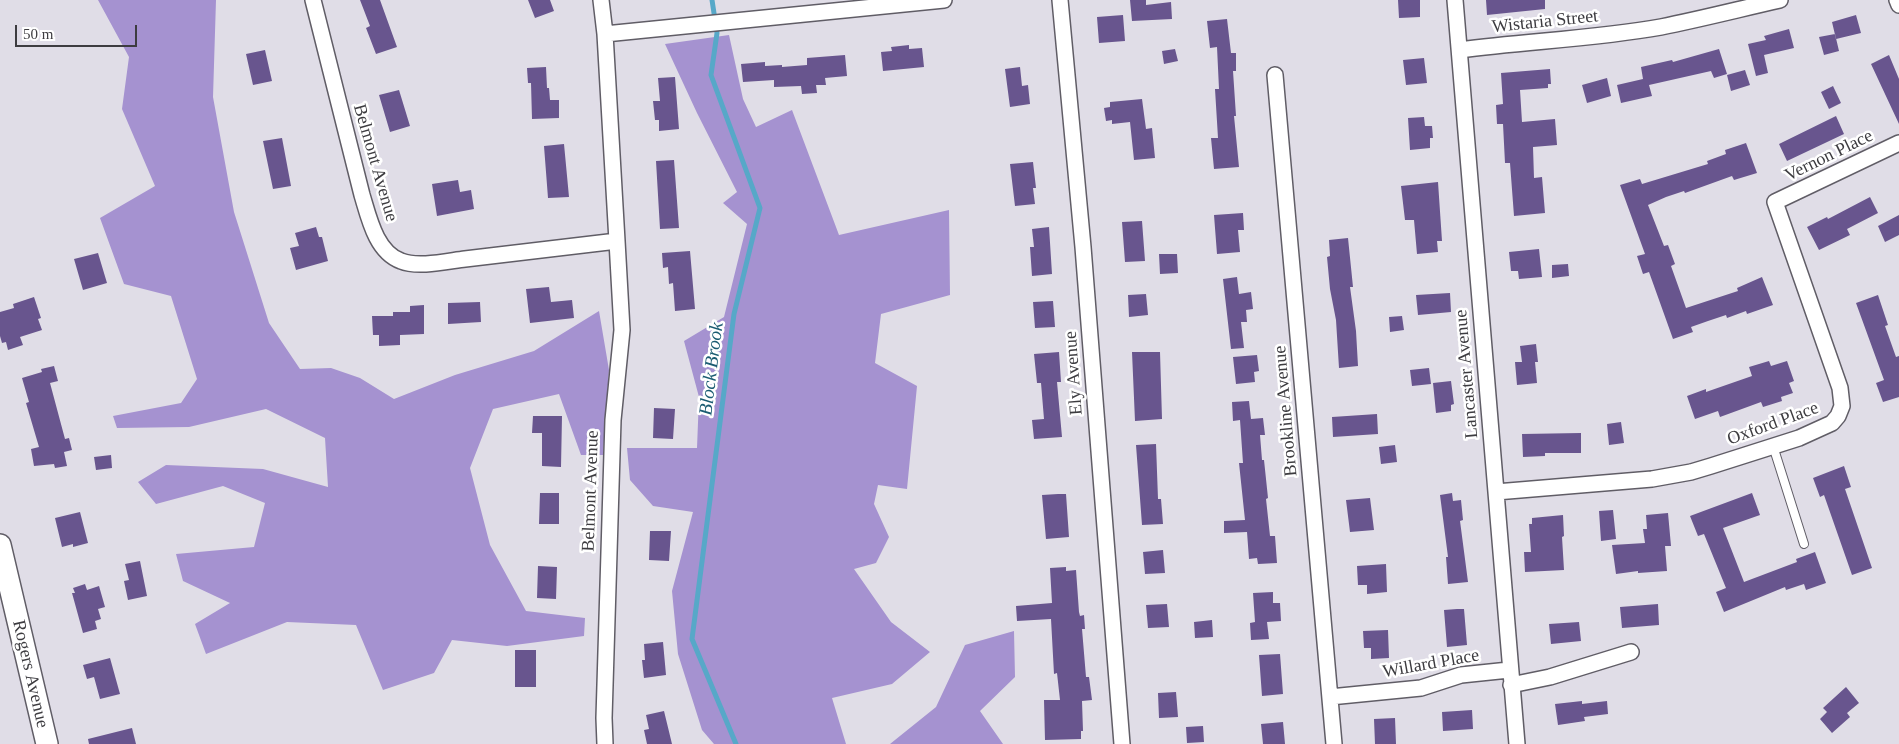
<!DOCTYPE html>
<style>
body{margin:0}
#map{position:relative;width:1899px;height:744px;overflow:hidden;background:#e0dde7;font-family:Georgia,serif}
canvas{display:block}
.scale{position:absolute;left:15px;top:25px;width:122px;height:22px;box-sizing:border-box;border:2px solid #3d3c40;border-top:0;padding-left:6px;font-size:15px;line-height:18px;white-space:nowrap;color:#3d3c40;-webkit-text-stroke:4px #fff;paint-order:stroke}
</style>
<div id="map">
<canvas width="1899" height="744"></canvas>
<div class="scale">50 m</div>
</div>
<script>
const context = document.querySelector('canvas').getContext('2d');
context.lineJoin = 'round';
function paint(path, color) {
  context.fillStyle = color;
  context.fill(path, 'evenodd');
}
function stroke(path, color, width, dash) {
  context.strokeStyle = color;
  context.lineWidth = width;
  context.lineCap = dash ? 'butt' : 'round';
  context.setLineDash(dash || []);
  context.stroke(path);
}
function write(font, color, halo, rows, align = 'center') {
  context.font = font + ' Georgia,serif';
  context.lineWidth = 5;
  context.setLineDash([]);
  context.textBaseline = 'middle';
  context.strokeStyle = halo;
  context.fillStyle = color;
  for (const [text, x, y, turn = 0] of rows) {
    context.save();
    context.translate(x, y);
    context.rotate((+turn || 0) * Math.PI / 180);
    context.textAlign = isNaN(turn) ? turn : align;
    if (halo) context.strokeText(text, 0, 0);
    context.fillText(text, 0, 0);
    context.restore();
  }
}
const forest = new Path2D(`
 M98 0H216L213 97 234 212 269 323 300 369 331 368 360 378 394 399 455 375 534 351 599 311 609 370 603 455H581L559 394 493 409 470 468 490 545 526 611 585 618 584 636 507 646 452 640 434 673 383 690 356 625 287 622 206 654 195 624 230 603 183 581 176 554 254 547 265 503 223 486 156 504 138 482 166 465 263 469 328 487 325 438 266 409 189 427 117 428 113 416 181 403 197 379 171 296 124 284 100 218 155 186 122 109 129 57Z
 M729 35 743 99 756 127 792 110 839 235 949 210 950 295 881 314 875 363 917 386 907 489 878 485 874 504 889 537 876 563 854 569 891 622 930 652 892 684 832 698 846 744H714L702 730 678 654 672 591 693 512 653 506 630 480 627 448H697L699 397 684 341 724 317 747 224 723 203 737 192 697 113 665 44Z
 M1014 631 1015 677 980 711 1003 744H890L936 707 965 645Z`);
const stream = new Path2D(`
 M712 0 717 33 711 75 760 208 734 314 692 639 736 744`);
const building = new Path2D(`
 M360 0H380L397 47 376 54 366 28 370 26Z
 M528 0H550L554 11 535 18Z
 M1130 0H1146V5L1171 2 1172 19 1132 21Z
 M1398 0H1420V17L1399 18Z
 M1486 0H1545V9L1487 15Z
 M1123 15 1125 41 1099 43 1097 17Z
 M1856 15 1861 33 1836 39 1832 22Z
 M1227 19 1231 53H1236V71H1233L1236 116H1234L1239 167 1214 169 1211 138H1218L1215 89H1219L1217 47 1210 48 1207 21Z
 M1789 29 1794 48 1764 55 1768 73 1756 76 1748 44 1766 40 1764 36Z
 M1835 34 1839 51 1824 55 1819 37Z
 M909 45V49L922 48 924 67 883 71 881 52 892 51 891 47Z
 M1175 49 1178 61 1164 64 1162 51Z
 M1719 49 1727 74 1714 78 1711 71 1649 85 1652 96 1621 103 1617 85 1643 79 1641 67 1672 60 1673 62Z
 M265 50 272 81 253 85 246 54Z
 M845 55 847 76 825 78 826 85H816L817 93 802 94 801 86 774 87V80L743 82 741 64 765 62V66L782 65V67L807 65V58Z
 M1889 55 1899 79V124L1871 64Z
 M1424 58 1427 83 1406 85 1403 60Z
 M546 67 547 88H549L550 100H559V118L532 119 531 83H528L527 68Z
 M1020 67 1022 86 1028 85 1030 104 1010 107 1005 69Z
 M1550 69 1551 84H1548V88L1520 90 1522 122 1555 119 1557 145 1533 147 1534 178 1542 177 1545 213 1514 216 1510 163H1505L1503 124H1497L1496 105 1503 104 1501 73Z
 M1745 70 1750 85 1731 91 1727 75Z
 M675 77 679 129 659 131V120H655L653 101H660L658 78Z
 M1607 78 1611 96 1587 103 1582 85Z
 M1833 86 1841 103 1829 109 1821 92Z
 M399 90 410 126 390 132 379 95Z
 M1142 99 1146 129 1152 128 1155 158 1134 160 1130 122 1112 124V120L1106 121 1104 108 1110 107V102Z
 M1836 116 1844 134 1787 161 1779 144Z
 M1424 117 1425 126H1432L1433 138H1430V148L1410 150 1408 118Z
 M282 138 291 186 273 189 263 141Z
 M1746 143 1757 173 1734 180 1732 176 1685 193 1684 191 1666 197 1648 205 1664 246 1668 245 1675 264 1671 266 1686 308 1738 291 1737 288 1762 277 1773 305 1747 314 1746 311 1727 318 1726 315 1708 321 1691 327 1693 332 1673 339 1649 272 1643 274 1637 256 1645 254 1620 185 1640 179 1642 184 1708 164 1707 161 1726 154 1725 150Z
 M564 144 569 197 548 198 544 146Z
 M674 160 679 228 660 229 656 161Z
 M1033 162 1036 188H1033L1035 204 1015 206 1010 164Z
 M458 180 460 192 471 190 474 209 437 216 432 184Z
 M1438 182 1442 241H1437L1438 252 1417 254 1414 220H1405L1401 186Z
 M1870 197 1878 213 1847 229 1850 235 1819 250 1807 227 1827 217 1828 219Z
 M1243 213 1244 230H1238L1240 252 1217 254 1214 215Z
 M1899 215V235L1885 242 1878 226Z
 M1142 221 1145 261 1125 262 1122 222Z
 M316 227 319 237H322L328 261 296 270 290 248 299 246 295 233Z
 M1049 227 1052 274 1032 276 1030 247H1034L1032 229Z
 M1348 238 1353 287H1350L1356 331 1358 366 1339 368 1336 320 1330 289 1327 257 1330 256 1329 240Z
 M1539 249 1542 277 1519 279 1518 271H1511L1509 252Z
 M690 251 695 309 675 311 673 283 669 284 668 267 663 268 662 253Z
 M98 253 107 283 83 290 74 259Z
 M1159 254H1177L1178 273 1160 274Z
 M1568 264 1569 276 1552 278V265Z
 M1237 277 1239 294 1251 292 1253 309 1246 310 1247 322H1241L1244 348 1231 349 1223 279Z
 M549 287 551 302 572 300 574 318 530 323 526 289Z
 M1450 293 1451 312 1418 315 1416 295Z
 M1146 294 1148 315 1129 317 1128 295Z
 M1878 295 1888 325 1885 326 1896 357 1899 356V397L1883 402 1876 383 1884 380 1856 303Z
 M34 297 41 318 38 319 42 330 20 337 23 345 8 350 6 342 2 343 0 336V312L14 308 13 304Z
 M1053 301 1055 327 1035 328 1033 302Z
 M480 302 481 322 448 324V303Z
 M424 305V334L400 335V345L379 346V335H373L372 316H393V312H410V306Z
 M1402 316 1404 330 1390 332 1389 317Z
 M1536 344 1538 362H1535L1537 383 1517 385 1515 362H1522L1520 346Z
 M1059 352 1061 382H1057L1062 437 1034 439 1032 420 1044 419 1041 383H1037L1034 354Z
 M1132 352H1160L1162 419 1135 421Z
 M1257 355 1259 371 1254 372 1255 382 1236 384 1233 357Z
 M1769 361 1771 366 1787 361 1794 381 1789 383 1793 393 1781 397 1782 401 1763 407 1761 402 1720 417 1718 411 1695 419 1687 396 1706 389V392L1752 376 1749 367Z
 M54 366 58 381 50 383 65 439 69 438 72 450 64 452 67 466 55 468 54 464 34 466 31 449 39 447 26 403 29 402 22 378 42 372 41 369Z
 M1429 368 1431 384 1412 386 1410 370Z
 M1451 381 1454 404 1451 405V411L1436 413 1433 383Z
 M1249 401 1251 419 1263 418 1265 435H1260L1262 460H1264L1268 498 1266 499 1270 536H1275L1277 563 1258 564 1257 558 1249 559 1247 532 1224 533V521L1245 520 1239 463H1243L1240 420 1233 421 1232 402Z
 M654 408 675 409 673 439 653 438Z
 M1377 414 1378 434 1333 437 1332 417Z
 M533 416H562L561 467 542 466V433H532Z
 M1621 422 1624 443 1609 445 1607 424Z
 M1581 433V453H1545V456L1523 457 1522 434Z
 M1156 444 1158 499H1161L1163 524 1142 525 1136 445Z
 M1395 445 1397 462 1381 464 1379 447Z
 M111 455 112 468 96 470 94 457Z
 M1844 466 1851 487 1845 489 1872 568 1852 575 1824 495 1820 497 1813 478Z
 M540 493H559V524H539Z
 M1452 493 1453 501 1461 500 1463 520 1460 521 1468 582 1448 584 1446 557H1448L1440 495Z
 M1752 493 1760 515 1723 528 1744 582 1797 562 1796 559 1815 552 1826 583 1806 590 1804 584 1786 590 1785 587 1724 612 1716 592 1726 588 1704 534 1698 536 1690 516Z
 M1058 494H1066L1069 537 1046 539 1042 495Z
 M1370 498 1374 530 1350 532 1346 500Z
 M1613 510 1616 539 1601 541 1599 511Z
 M80 512 88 543 73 547V544L62 547 55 518Z
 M1668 513 1671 546H1665L1667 571 1638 573V571L1616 574 1612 545 1645 543 1643 529H1647L1646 515Z
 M1563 515 1564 536 1562 537 1564 570 1525 572 1524 552H1531L1529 524H1532V518Z
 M650 531H671L669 561 649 560Z
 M1163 550 1165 573 1145 574 1143 552Z
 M140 561 147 596 128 600 124 581 129 580 125 564Z
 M1386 564 1387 592 1367 594V585H1358L1357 566Z
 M538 566 557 567 556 599 537 598Z
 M1066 567V571L1076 570 1079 612 1080 616 1084 615 1085 629H1082L1086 677H1089L1092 700 1082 701 1083 731H1081V739L1045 740 1044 700H1060L1057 673 1054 674 1051 619 1017 621 1016 606 1052 603 1050 568Z
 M85 584 87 590 99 586 105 607 98 609 101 619 95 621 97 629 83 633 72 593H75L73 588Z
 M1273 592V603H1280L1281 621 1267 622 1269 639 1251 640 1250 623 1255 622 1253 593Z
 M1167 604 1169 627 1148 628 1146 605Z
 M1658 604 1659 625 1622 628 1620 607Z
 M1457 609H1464L1467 645 1447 647 1444 610Z
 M1212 620 1213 637 1195 638 1194 622Z
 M1579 622 1581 641 1551 644 1549 624Z
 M1388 630 1389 658 1371 659V648H1364L1363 631Z
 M663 642 666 675 644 678 642 660H645L644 644Z
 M515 650H536V687H515Z
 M1280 654 1283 694 1262 696 1259 655Z
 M110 658 120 694 100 699 94 677 87 679 83 665Z
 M1846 687 1859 703 1847 713 1850 717 1832 733 1820 719 1827 712 1823 708Z
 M1176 692 1178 717 1159 718 1158 693Z
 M1582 701V704L1607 701 1608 714 1584 717 1585 721 1558 725 1555 704Z
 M1472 710 1473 729 1443 731 1442 712Z
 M664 711 672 744H647L644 730 649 729 646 715Z
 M1395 718 1396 744H1375L1374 719Z
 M1283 722 1285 744H1263L1261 724Z
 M1203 726 1204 742 1187 743 1186 727Z
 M132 728 136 744H89L88 739Z`);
const lane = new Path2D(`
 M1773 446 1804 544`);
const street = new Path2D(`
 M313 0 362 195C369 218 376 252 401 261 418 268 448 261 465 259 516 253 566 247 617 241L605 34 601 0
 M1060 0 1083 247 1122 744
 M1455 0 1517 744
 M1897 0 1899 5
 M605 34 944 0
 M1460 50C1527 41 1594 39 1661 27 1701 19 1740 9 1780 0
 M1275 75 1334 744
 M1496 492 1652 479 1691 472 1711 466 1799 438 1832 423 1838 416 1842 406 1840 388 1775 202 1899 143
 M1511 685 1550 677 1631 652
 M1330 697 1421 688 1461 675 1509 670
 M605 744 604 718 613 420 622 330 617 241`);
const secondary = new Path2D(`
 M0 545 47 744`);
const streetNames = [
 ["Wistaria Street",1545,22,-6],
 ["Vernon Place",1829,156,-26],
 ["Belmont Avenue",375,163,74],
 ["Ely Avenue",1074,373,-94],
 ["Lancaster Avenue",1467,374,-95],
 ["Brookline Avenue",1286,411,-95],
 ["Oxford Place",1773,424,-20],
 ["Belmont Avenue",591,491,-88],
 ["Willard Place",1431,664,-10],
 ["Rogers Avenue",30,674,77]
];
const waterNames = [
 ["Block Brook",712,369,-83]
];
paint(forest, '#a592d0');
stroke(stream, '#57a8c8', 5);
paint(building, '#68558e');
stroke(lane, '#605d66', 10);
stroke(street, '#605d66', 18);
stroke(secondary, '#605d66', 24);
stroke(lane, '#fff', 8);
stroke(street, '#fff', 15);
stroke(secondary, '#fff', 21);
write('18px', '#3d3c40', '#fff', streetNames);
write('italic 19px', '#1b5c72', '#fff', waterNames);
</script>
